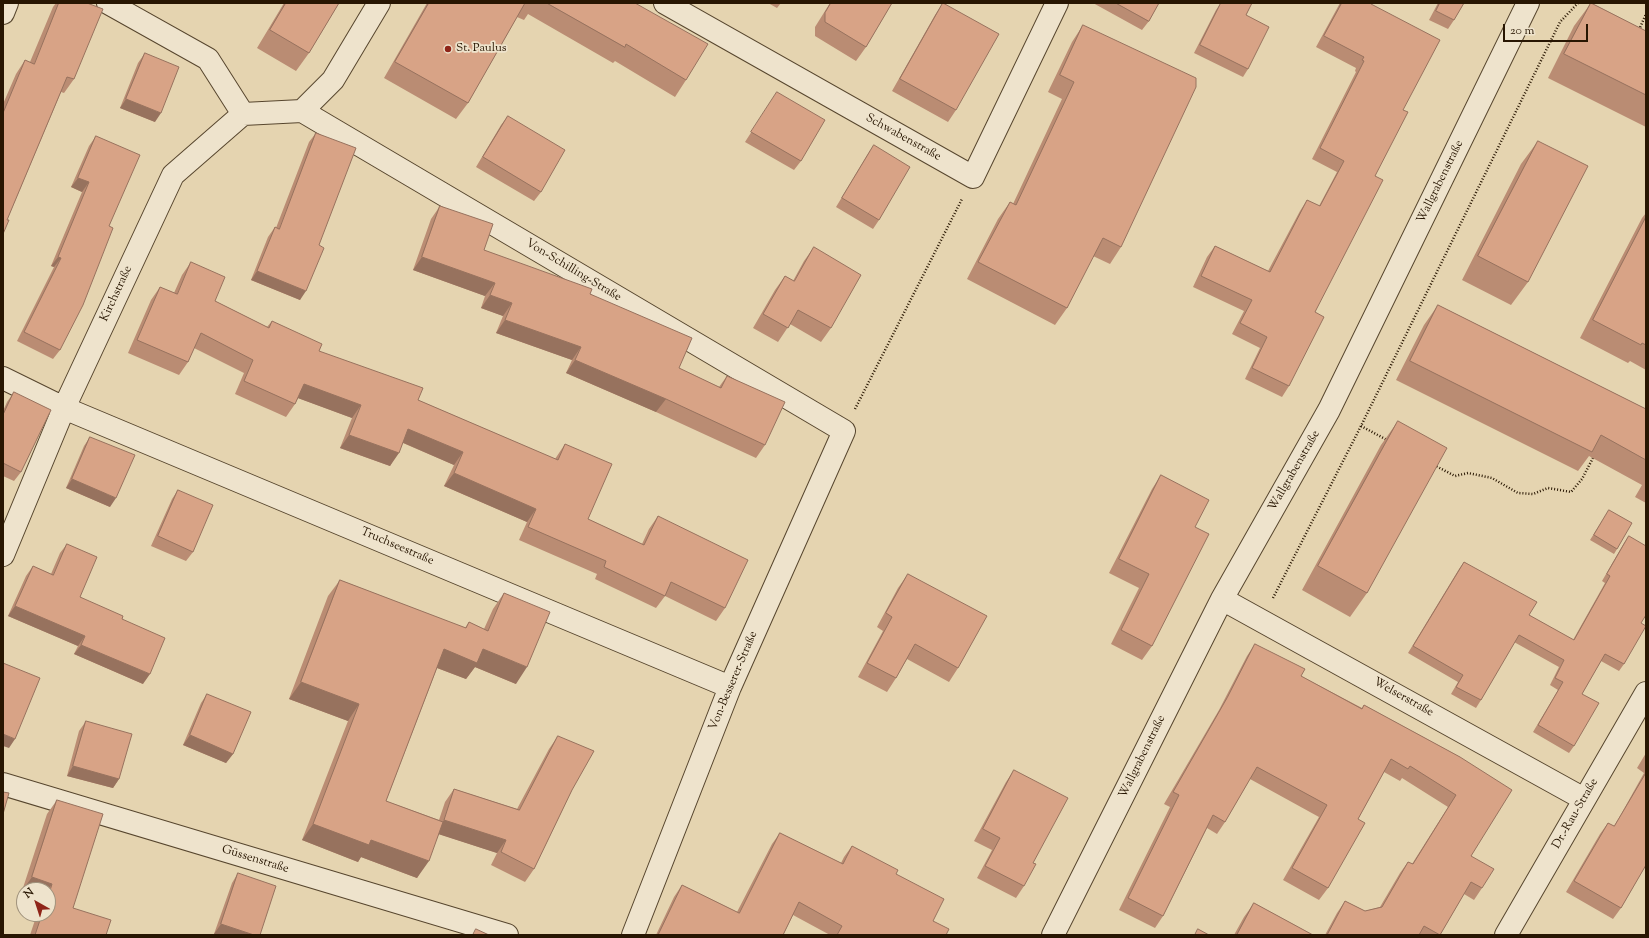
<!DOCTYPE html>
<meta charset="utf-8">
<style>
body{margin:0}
#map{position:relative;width:1649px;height:938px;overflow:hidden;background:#e5d4b0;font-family:"Sorts Mill Goudy",serif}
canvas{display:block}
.frame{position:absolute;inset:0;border:4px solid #281602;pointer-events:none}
.north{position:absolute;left:16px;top:882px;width:40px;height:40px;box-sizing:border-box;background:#eee3cc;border:1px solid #9f917b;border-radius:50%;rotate:321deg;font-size:11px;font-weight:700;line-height:16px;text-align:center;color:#281602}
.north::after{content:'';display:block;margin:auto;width:14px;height:18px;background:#8f2418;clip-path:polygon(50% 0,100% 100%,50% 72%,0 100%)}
.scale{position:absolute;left:1503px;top:24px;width:85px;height:18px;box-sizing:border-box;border:2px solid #281602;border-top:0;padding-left:5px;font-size:12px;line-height:14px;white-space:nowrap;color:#281602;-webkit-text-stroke:3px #eee3cc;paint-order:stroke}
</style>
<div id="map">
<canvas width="1649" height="938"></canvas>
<div class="frame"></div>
<div class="north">N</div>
<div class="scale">20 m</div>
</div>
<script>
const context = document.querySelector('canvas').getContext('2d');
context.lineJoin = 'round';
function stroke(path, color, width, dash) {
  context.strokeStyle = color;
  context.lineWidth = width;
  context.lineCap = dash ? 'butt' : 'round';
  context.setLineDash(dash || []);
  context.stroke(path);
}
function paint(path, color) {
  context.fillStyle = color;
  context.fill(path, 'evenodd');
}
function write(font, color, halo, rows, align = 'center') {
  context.font = font + ' "Sorts Mill Goudy",serif';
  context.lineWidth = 3.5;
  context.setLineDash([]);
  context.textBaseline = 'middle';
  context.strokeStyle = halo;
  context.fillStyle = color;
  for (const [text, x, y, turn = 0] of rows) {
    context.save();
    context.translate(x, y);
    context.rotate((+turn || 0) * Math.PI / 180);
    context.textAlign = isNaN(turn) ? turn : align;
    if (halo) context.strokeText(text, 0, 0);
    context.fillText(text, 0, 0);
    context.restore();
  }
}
const path = new Path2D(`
 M1639 30 1646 14
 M855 409 962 199
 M1361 426 1387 440
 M1434 465 1455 476 1468 473 1492 478 1518 493 1533 494 1548 488 1571 492 1582 479 1594 456
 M1273 598 1361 426 1560 22 1578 3`);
const minor = new Path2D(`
 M108 3 208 59 243 114
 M665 3 973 177 1057 3
 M3 13 7 3
 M302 111 844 431 730 687 633 935
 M302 111 333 80 379 3
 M3 378 64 408 730 687
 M3 555 64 408 173 175 243 114 302 111
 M1222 599 1584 799
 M3 784 507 935
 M1053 935 1222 599 1329 410 1528 3
 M1506 935 1646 693`);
const wall = new Path2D(`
 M56 3H87L74 79 64 93 61 92 7 220 3 234V104L16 74 25 60 30 62 53 7Z
 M284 3H339L309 53 296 71 257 48Z
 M427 3H635L686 80 675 97 615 61 613 63 528 14 524 20 517 17 468 103 456 119 384 78Z
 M768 3H781L777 8Z
 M830 3H892L866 47 856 61 815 36V27Z
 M943 3 956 110 948 122 892 91 935 15Z
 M1093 3H1159L1149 21 1142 30Z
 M1221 3H1252L1246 15 1248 69 1243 77 1194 53 1216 10Z
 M1340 3H1372L1371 4 1403 110 1375 176 1315 312 1289 386 1282 397 1245 379 1260 348 1232 334 1244 311 1193 287 1207 257 1215 246 1268 271 1300 211 1307 200 1319 206 1337 172 1312 159 1356 72 1355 71 1356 68 1316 47Z
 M1438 3H1464L1454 20 1448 29 1429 20Z
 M1591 3 1646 31V127L1548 78 1574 26Z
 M1083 25 1121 247 1110 264 1093 256 1067 308 1055 325 967 279 998 219 1010 202 1013 204 1062 99 1048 92 1072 42Z
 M145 53 155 122 120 108 138 63Z
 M777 92 801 161 794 170 745 142Z
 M508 116 541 192 534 201 476 167 501 125Z
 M316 133 319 245 300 300 251 280 268 237 275 227 276 228 309 142Z
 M96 136 109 226 60 350 53 359 17 341 54 267 51 266 82 192 71 187 89 146Z
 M1538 141 1528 282 1511 305 1462 280 1521 164Z
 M874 145 879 220 873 229 836 207 868 154Z
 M440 206 484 250 590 294 679 368 719 387 727 376 765 445 756 458 656 412 566 373 572 360 496 333 503 316 481 308 485 296 413 270 431 219Z
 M1646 213V370L1630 361 1628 363 1580 338 1642 218Z
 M814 247 831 328 821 342 790 324 778 342 753 328 775 290 785 276 793 281 804 261Z
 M191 262 215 301 267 327 272 321 319 351 418 400 555 459 565 444 588 519 642 544 649 529 658 516 725 608 716 621 665 596 656 608 595 579 597 574 519 540 527 522 444 486 454 465 403 443 390 466 340 448 352 418 298 398 295 404 286 417 235 394 244 373 194 348 188 362 179 375 128 353 151 300 160 287 174 293 182 275Z
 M1438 305 1646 409V503L1635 497 1642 485 1589 456 1578 471 1396 380 1424 325Z
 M14 392 21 472 14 481 3 476V411L7 402Z
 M1398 421 1367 593 1350 617 1302 590 1381 445Z
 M90 437 110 507 66 488 84 446Z
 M1161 475 1195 527 1152 646 1142 660 1111 644 1139 588 1109 573 1152 489Z
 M178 490 193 552 186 561 151 546 172 499Z
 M1609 510 1617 549 1614 554 1590 540Z
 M1629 536 1641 623 1624 664 1619 671 1601 661 1582 694 1574 746 1569 753 1533 732 1558 690 1550 685 1559 667 1514 642 1481 700 1476 708 1451 694 1458 682 1408 653 1459 569 1464 562 1529 615 1573 640 1605 583 1602 581 1624 543Z
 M67 544 80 597 122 619 143 684 74 654 78 646 8 616 26 576 33 566 51 574 60 553Z
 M908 574 958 668 949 682 907 659 896 678 887 692 858 677 883 631 877 627 898 588Z
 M340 580 465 628 469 622 484 629 493 609 504 593 516 684 475 667 466 679 437 668 386 801 439 820 445 802 454 789 517 809 549 749 558 736 572 790 534 869 525 882 491 865 497 853 439 834 417 878 361 857 358 862 302 840 348 721 289 699 328 596Z
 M1255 644 1301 676 1362 708 1364 705 1460 757 1471 856 1482 888 1474 900 1464 894 1440 935H1325L1337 913 1345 901 1365 911 1380 907 1400 873 1408 862 1412 864 1448 807 1402 778 1400 781 1384 772 1358 819 1328 888 1319 900 1283 880 1319 817 1250 779 1225 822 1217 834 1207 828 1163 916 1155 928 1119 910 1170 807 1164 804 1219 710 1247 656Z
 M207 694 233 754 226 763 183 745 201 703Z
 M86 721 119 779 113 788 67 776 79 731Z
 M1646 753V865L1621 908 1613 919 1566 892 1600 834 1608 823 1614 826 1620 816 1644 773 1637 768Z
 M1014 770 1024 886 1016 898 977 878 992 850 974 841 1006 782Z
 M57 800 73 908 106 935H30L37 914H48V890H24L22 891 47 814Z
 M780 833 841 863 844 857 852 846 896 874 933 921 946 935H830L793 915 783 935H656L674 897 682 885 737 912 772 844Z
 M238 873 260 935H219L214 934 232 883Z
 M1254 903 1313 935H1234L1244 917Z`);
const shadedWall = new Path2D(`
 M126 99 161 113 155 122 120 108Z
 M78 178 89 182 82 192 71 187Z
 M58 257 61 258 54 267 51 266Z
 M422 257 495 283 485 296 413 270Z
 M257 271 306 291 300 300 251 280Z
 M490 295 512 303 503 316 481 308Z
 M505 320 581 347 572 360 496 333Z
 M575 360 666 399 656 412 566 373Z
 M304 384 361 405 352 418 295 397Z
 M408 429 463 452 454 465 399 441Z
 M349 435 399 453 390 466 340 448Z
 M454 473 536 509 527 522 444 486Z
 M72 479 116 498 110 507 66 488Z
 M15 606 85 636 78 646 8 616Z
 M81 645 150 674 143 684 74 654Z
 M444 649H483L527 667 516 684 475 667 466 679 432 666Z
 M301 682 359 704 348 721 289 699Z
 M3 734 15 739 9 748 3 746Z
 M190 735 233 754 226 763 183 745Z
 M73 766 119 779 113 788 67 776Z
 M444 820 506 840 497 853 435 833Z
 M313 824 371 840 429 861 417 878 361 857 358 862 302 840Z
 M32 877 52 884 48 890H24V892L22 891Z
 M221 924 254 935H219L214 934Z`);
const building = new Path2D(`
 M59 3H87L103 9 74 79 67 77 7 220H9L3 234V113L25 60 34 64Z
 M286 3H339L309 53 270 30Z
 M429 3H525L468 103 395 62Z
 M547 3H635L708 44 686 80 626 44 625 47Z
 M831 3H892L866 47 825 22V13Z
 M943 3 999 34 956 110 900 79Z
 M1116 3H1159L1149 21Z
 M1221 3H1252L1246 15 1269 27 1248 69 1200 45Z
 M1342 3H1372L1371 4 1440 40 1403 110 1408 112 1375 176 1383 180 1315 312 1324 317 1289 386 1252 368 1267 337 1240 323 1252 300 1201 276 1215 246 1270 272 1307 200 1320 206 1344 161 1320 148 1364 61 1362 60 1364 57 1324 36Z
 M1440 3H1464L1454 20 1436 11Z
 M1591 3 1646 31V95L1564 54Z
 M1083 25 1196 78V87L1121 247 1103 238 1067 308 978 262 1010 202 1016 205 1074 82 1060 75Z
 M145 53 179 67 161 113 126 99Z
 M777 92 825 120 801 161 751 132Z
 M508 116 565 150 541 192 483 157Z
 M316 133 356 148 319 245 324 248 306 291 257 271 275 227 279 229Z
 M96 136 140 155 109 226 113 228 83 305 60 350 24 332 61 258 58 257 89 182 78 178Z
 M1538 141 1588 166 1528 282 1478 256Z
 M874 145 910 167 879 220 842 198Z
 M440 206 493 224 484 250 592 289 590 294 692 338 679 368 721 388 727 376 785 402 765 445 666 399 575 360 581 347 505 320 512 303 490 295 495 283 422 257Z
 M1646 217V345L1642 343 1641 345 1593 320Z
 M814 247 861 275 831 328 798 310 788 328 763 314 785 276 794 281Z
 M191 262 225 277 215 301 269 328 272 321 322 344 319 351 423 388 418 400 558 460 565 444 612 464 588 519 644 545 658 516 748 560 725 608 671 582 665 596 604 567 606 561 528 527 536 509 454 473 463 452 408 429 399 453 349 435 361 405 304 384 295 404 244 381 253 360 201 333 188 362 137 340 160 287 177 294Z
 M1438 305 1646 409V460L1601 435 1592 452 1410 361Z
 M14 392 51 410 21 472 3 463V415Z
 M1398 421 1447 448 1367 593 1318 566Z
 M90 437 135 455 116 498 72 479Z
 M1161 475 1209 500 1195 527 1209 534 1152 646 1121 630 1149 574 1119 559Z
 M178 490 213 505 193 552 158 536Z
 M1609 510 1632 523 1617 549 1594 535Z
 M1629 536 1646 546V615L1641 623 1646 626 1624 664 1605 654 1582 694 1599 703 1574 746 1538 725 1563 682 1555 678 1564 660 1519 635 1481 700 1456 687 1463 675 1413 646 1464 562 1537 602 1529 615 1574 640 1610 576 1607 574Z
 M67 544 97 557 80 597 123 616 122 619 165 638 150 674 81 645 85 636 15 606 33 566 53 575Z
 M908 574 987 616 958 668 915 644 896 678 867 663 892 617 886 613Z
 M340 580 466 628 469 622 488 631 504 593 550 612 527 667 483 649 477 663 444 649 386 801 443 822 429 861 371 840 369 845 313 824 359 704 301 682Z
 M1255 644 1305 669 1301 676 1362 709 1364 705 1460 757 1512 790 1471 856 1494 869 1482 888 1471 882 1440 935 1424 926 1419 935H1327L1345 901 1365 911 1382 907 1408 862 1413 864 1456 795 1410 766 1408 769 1391 759 1358 819 1365 823 1328 888 1292 868 1327 805 1257 767 1225 822 1213 815 1163 916 1128 898 1179 795 1173 792 1227 698Z
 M3 663 40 678 15 739 3 734Z
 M207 694 251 712 233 754 190 735Z
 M86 721 132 734 119 779 73 766Z
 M558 736 594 751 572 790 534 869 501 852 506 840 444 820 454 789 519 810Z
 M1014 770 1068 798 1033 863 1036 864 1024 886 985 866 1000 838 983 829Z
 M1646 773V865L1621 908 1574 881 1608 823 1614 826Z
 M3 792 9 793 3 814Z
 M57 800 103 814 73 908 111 920 106 935H35L42 914H48V897L52 884 32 877Z
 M780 833 843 864 852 846 898 870 896 874 944 899 933 921 949 929 946 935H837L842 926 799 902 783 935H658L682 885 739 913Z
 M238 873 276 886 260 935H254L221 924Z
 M1254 903 1313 935H1237Z
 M476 929 489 935H473Z
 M1198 929 1209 935H1195Z`);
const markers = [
 [448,49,4,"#8f2418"]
];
const poiNames = [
 ["St. Paulus",456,49]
];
const streetNames = [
 ["Schwabenstraße",903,138,29],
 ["Wallgrabenstraße",1441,182,-64],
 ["Von-Schilling-Straße",573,271,31],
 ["Kirchstraße",117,294,-65],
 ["Wallgrabenstraße",1295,471,-60],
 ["Truchseestraße",397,547,23],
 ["Von-Besserer-Straße",734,681,-67],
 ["Welserstraße",1403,698,29],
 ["Wallgrabenstraße",1143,757,-64],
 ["Dr.-Rau-Straße",1576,814,-60],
 ["Güssenstraße",255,860,17]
];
stroke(minor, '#57462e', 24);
stroke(path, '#281602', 2.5, [1, 2]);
stroke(minor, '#eee3cc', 22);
paint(wall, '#ba8c73');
paint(shadedWall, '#97725e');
paint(building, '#d8a386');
stroke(building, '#97725e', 1);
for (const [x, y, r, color] of markers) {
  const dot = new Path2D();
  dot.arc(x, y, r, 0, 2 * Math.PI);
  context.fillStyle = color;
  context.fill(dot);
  stroke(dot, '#eee3cc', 1.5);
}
write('12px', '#281602', '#eee3cc', poiNames, 'left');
write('12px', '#281602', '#eee3cc', streetNames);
</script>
